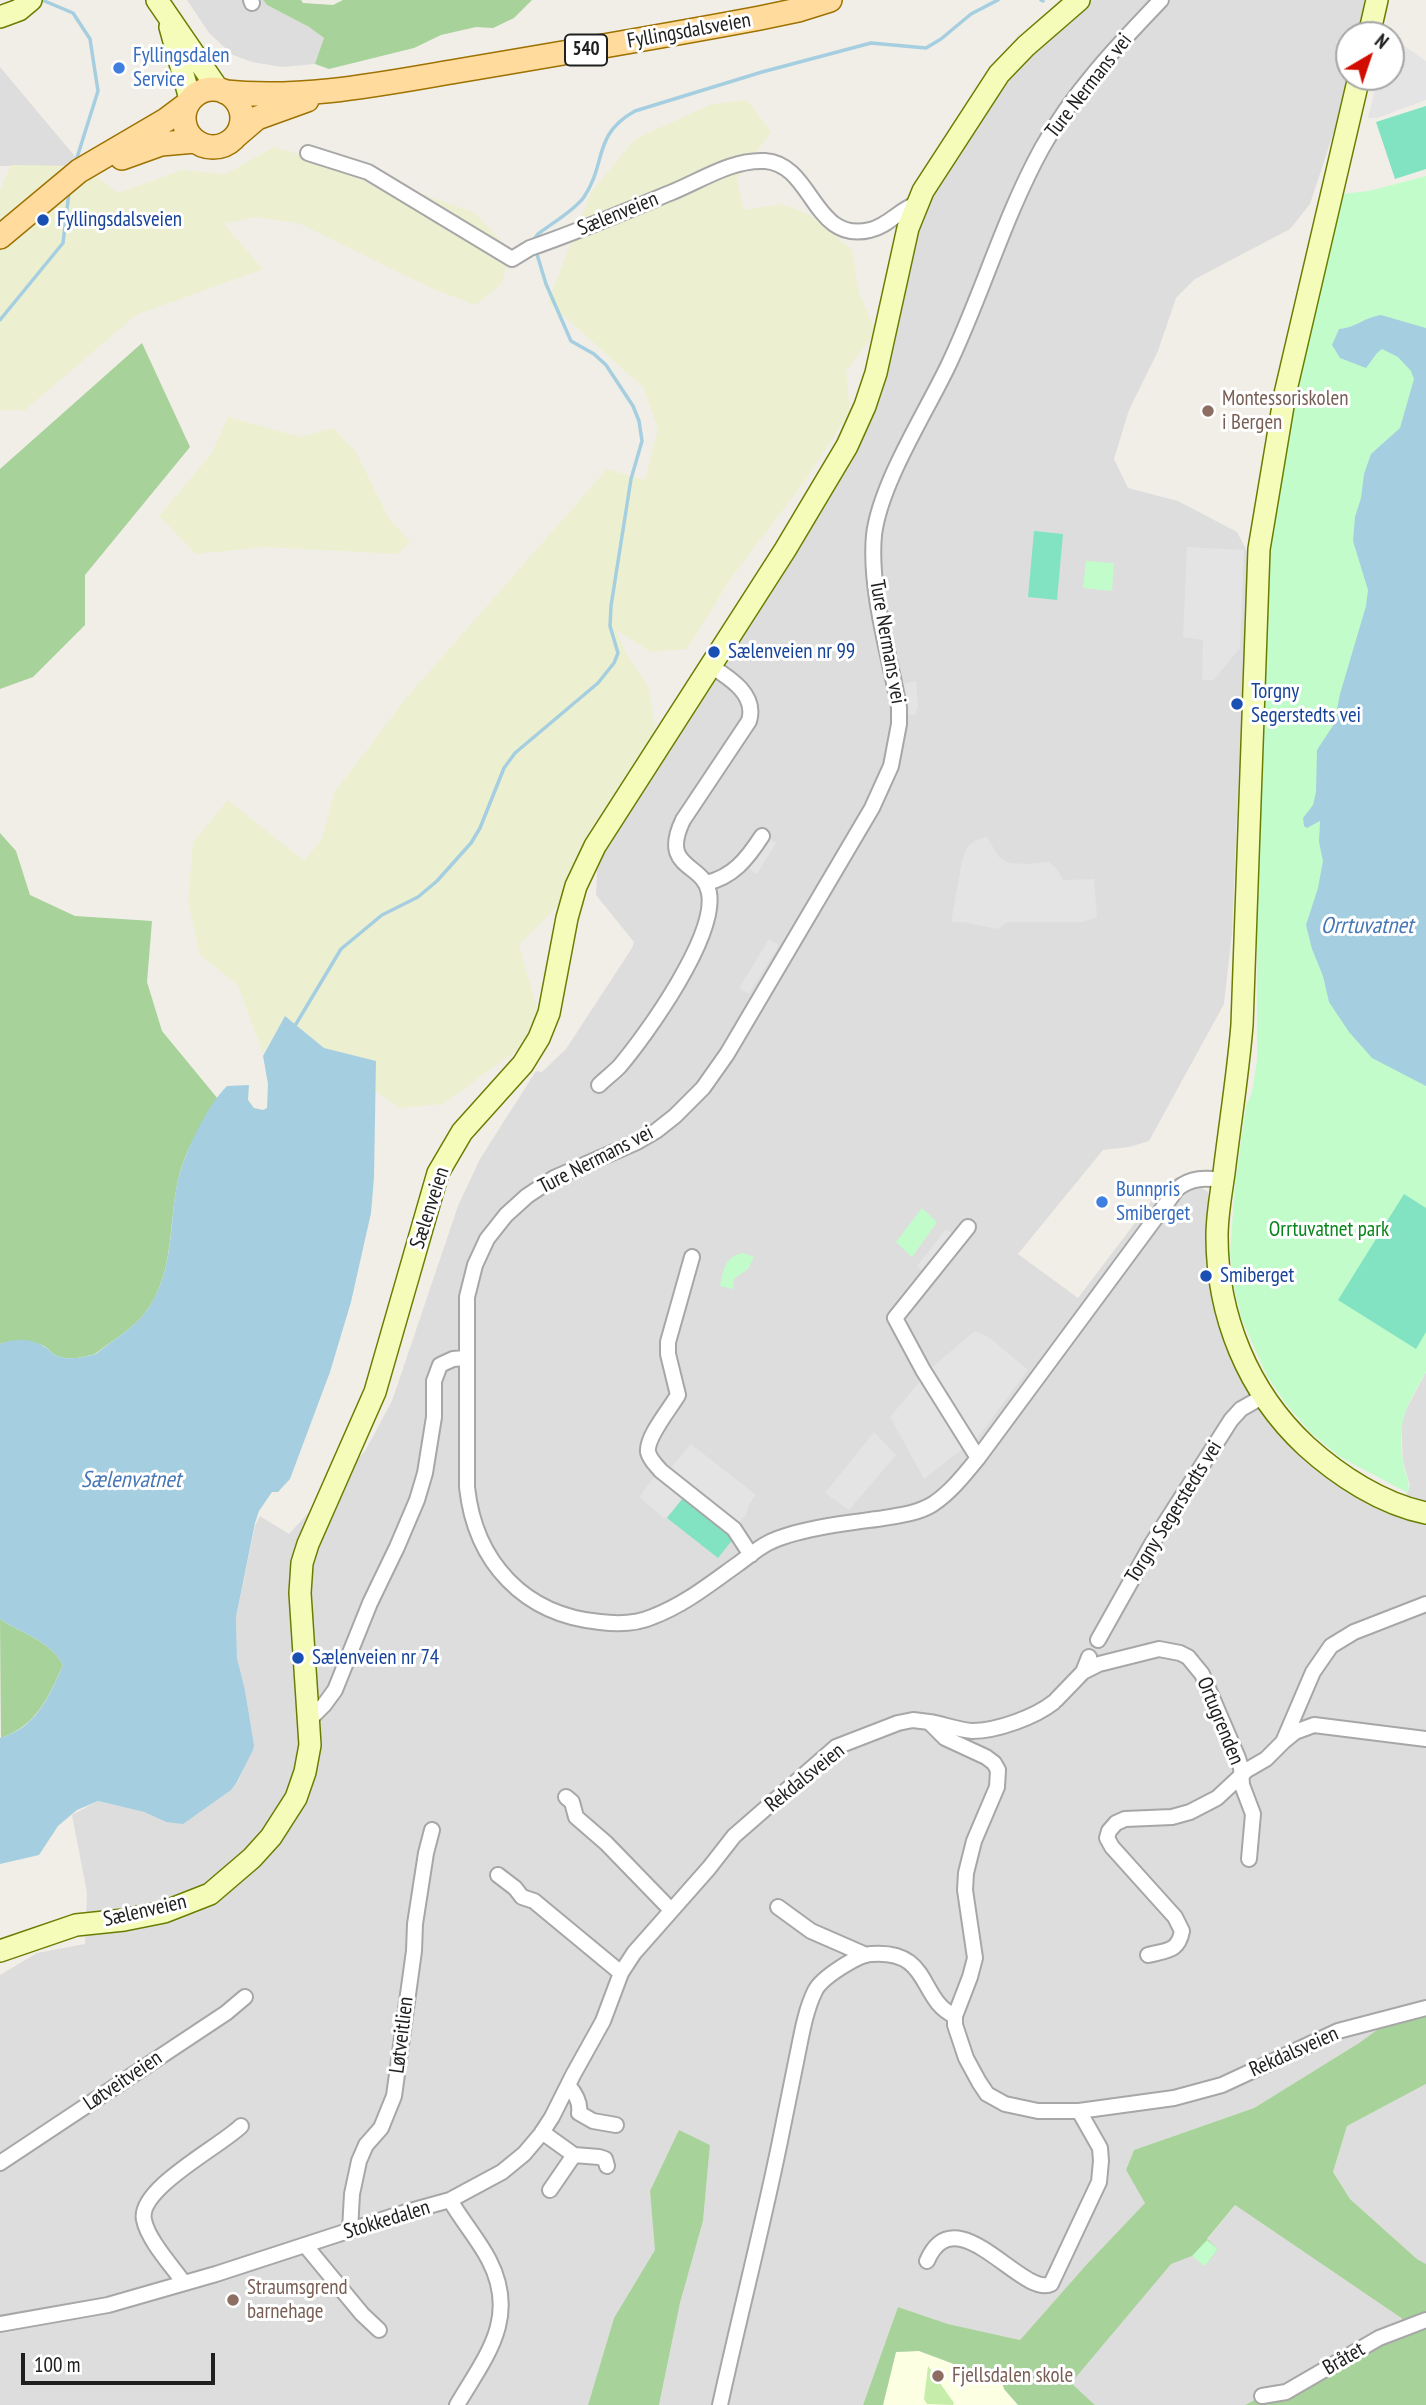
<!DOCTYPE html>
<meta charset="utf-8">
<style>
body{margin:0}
#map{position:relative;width:1426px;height:2405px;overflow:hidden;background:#f1eee7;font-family:"PT Sans Narrow",sans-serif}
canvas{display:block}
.north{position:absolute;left:1335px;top:21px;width:70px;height:70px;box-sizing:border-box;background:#fff;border:2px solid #a6a6a6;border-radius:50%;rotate:39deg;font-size:19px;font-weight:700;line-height:28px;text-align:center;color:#202020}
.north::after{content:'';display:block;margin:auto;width:24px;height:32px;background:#d10d00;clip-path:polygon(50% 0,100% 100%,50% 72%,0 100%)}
.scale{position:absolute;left:21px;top:2353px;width:194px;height:32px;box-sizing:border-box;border:4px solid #202020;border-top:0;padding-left:9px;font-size:21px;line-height:24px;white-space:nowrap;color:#202020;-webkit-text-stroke:5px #fff;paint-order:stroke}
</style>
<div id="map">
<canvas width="1426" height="2405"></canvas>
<div class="north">N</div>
<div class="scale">100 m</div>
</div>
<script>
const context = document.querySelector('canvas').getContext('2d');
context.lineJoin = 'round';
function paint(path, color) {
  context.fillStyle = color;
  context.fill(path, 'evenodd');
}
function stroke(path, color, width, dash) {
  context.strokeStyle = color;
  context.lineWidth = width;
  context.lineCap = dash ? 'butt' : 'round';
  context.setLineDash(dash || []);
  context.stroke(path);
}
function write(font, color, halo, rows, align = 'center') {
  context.font = font + ' "PT Sans Narrow",sans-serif';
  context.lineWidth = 6;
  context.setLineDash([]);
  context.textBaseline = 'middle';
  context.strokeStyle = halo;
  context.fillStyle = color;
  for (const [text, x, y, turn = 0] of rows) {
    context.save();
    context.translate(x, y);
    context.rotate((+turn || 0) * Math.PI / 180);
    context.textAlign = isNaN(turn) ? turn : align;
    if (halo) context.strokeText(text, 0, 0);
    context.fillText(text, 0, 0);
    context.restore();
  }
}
const residential = new Path2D(`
 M187 0H263L267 5 309 27 324 38 321 52 315 64 282 67 252 62 233 55 209 33Z
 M1068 0H1366L1358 35H1349V71L1337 122 1310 204 1290 229 1195 279 1176 298 1158 351 1129 410 1114 459 1128 488 1178 501 1237 532 1248 553 1232 933 1224 1004 1149 1141 1129 1147 1103 1150 1018 1254 1078 1298 1166 1182 1188 1180 1208 1192V1243L1214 1299 1230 1358 1258 1405 1279 1432 1304 1460 1373 1507 1398 1516 1410 1486 1403 1461 1401 1419 1426 1372V2007L1396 2016 1359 2043 1254 2108 1134 2150 1126 2170 1146 2202 1087 2264 1020 2340 948 2324 898 2307 863 2405H659L680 2303 703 2221 710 2145 680 2131 650 2191 656 2250 614 2318 588 2405H0V1975L37 1953 85 1944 87 1893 72 1815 98 1801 144 1812 166 1822 238 1782 254 1745 245 1690 237 1658 236 1617 255 1526 260 1516 289 1534 365 1451 392 1401 458 1206 480 1159 536 1071 542 1072 566 1049 632 948 634 942 596 895 598 851 850 452 899 272 939 169Z
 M0 67 83 166H0Z
 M1426 2084V2264L1417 2259 1350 2199 1333 2172 1347 2126Z
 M1235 2205 1410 2324 1286 2392 1262 2396 1245 2405H1095L1070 2383 1171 2263 1192 2256 1204 2266 1207 2240Z`);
const education = new Path2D(`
 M919 2351 1002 2382 1004 2389 1018 2405H883L896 2352Z`);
const farmland = new Path2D(`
 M747 100 771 132 737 179 744 210 782 204 810 215 852 250 859 293 876 332 846 371 850 412 802 485 731 578 687 649 651 652 616 630 628 657 648 686 658 746 598 851V865L519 945 538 1012 524 1045 443 1104 399 1108 376 1091V1061L324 1048 285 1016 263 1054 238 985 200 955 188 901 193 842 228 800 304 861 322 839 334 793 407 697 607 469 645 480 658 429 643 387 548 302 591 192 635 139 712 104Z
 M274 147 366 174 475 213 510 251 502 283 476 305 433 289 298 223 254 217 224 224 263 269 136 315 24 411 0 410V191L11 165 83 166 118 193 182 170 226 174Z
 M228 417 300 437 333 428 356 452 389 519 410 541 398 554 266 547 196 554 159 516 212 453Z`);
const grass = new Path2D(`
 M928 2366 954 2403 953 2405 927 2404 924 2399Z`);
const forest = new Path2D(`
 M263 0H301L303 3 333 5 343 0H532L514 18 493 28 476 27 441 35 414 48 329 69 315 64 324 38 309 27 267 5Z
 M142 343 190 447 85 575V625L33 677 0 689V469Z
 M0 833 16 851 30 895 75 916 152 921 147 982 162 1031 218 1099C201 1125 185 1149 178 1180 168 1225 175 1274 145 1313 133 1329 111 1341 95 1354 84 1357 69 1361 57 1356 52 1354 48 1348 44 1346 33 1340 11 1340 0 1344Z
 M0 1619C22 1634 50 1640 63 1665 48 1698 37 1725 1 1738Z
 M1426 2007V2084L1347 2126 1333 2172 1350 2199 1417 2259 1426 2264V2405H1245L1262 2396 1286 2392 1410 2324 1235 2205 1207 2239 1218 2249 1205 2266 1192 2256 1171 2264 1071 2383 1095 2405H1018L1004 2389 1002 2382 919 2351 896 2352 883 2405H863L898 2307 948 2324 1020 2340 1087 2264 1145 2203 1126 2170 1134 2150 1254 2108 1359 2043 1396 2016Z
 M679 2130 710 2145 703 2221 680 2303 659 2405H588L614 2318 655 2250 650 2191Z`);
const park = new Path2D(`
 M1426 176V1372C1406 1407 1397 1419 1403 1461 1404 1472 1411 1482 1408 1493L1340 1457 1311 1433 1286 1404 1267 1376 1242 1320 1235 1292 1230 1255 1235 1184 1246 1106 1252 1092 1257 1060V892L1267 587 1274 515 1284 436 1341 194 1369 191Z
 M1086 561 1114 563 1112 591 1083 588Z
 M922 1208 937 1222 912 1257 896 1242Z
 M743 1253 754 1257 748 1269 734 1279 733 1289 720 1286C723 1271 725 1256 743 1253Z
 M1207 2240 1218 2249 1205 2266 1192 2256Z`);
const pitch = new Path2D(`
 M1426 106V169L1395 179 1376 122Z
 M1034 531 1063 534 1057 600 1028 597Z
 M1404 1194 1426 1208V1332L1416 1349 1338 1300Z
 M683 1498 734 1538 718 1558 667 1518Z`);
const parking = new Path2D(`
 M1400 43 1426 61V100L1377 118H1368L1378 77H1391V51L1397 52Z
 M1187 547 1244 550 1240 648 1214 680H1202L1203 640 1183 637Z
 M916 681 918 707 915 715H906L902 684Z
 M764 836 776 843 757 874 746 867Z
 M987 837 999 857 1010 863 1027 864 1049 862 1057 869 1063 880 1094 879 1097 917 1082 922H1008L998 929 963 922H951L962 861 967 847 976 840Z
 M769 939 779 945 749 994 739 988Z
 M946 1229 954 1235 925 1273 917 1266Z
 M975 1331 990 1338 1028 1370 979 1436 924 1479 890 1417 932 1367Z
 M874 1432 896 1455 849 1510 825 1493Z
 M691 1444 756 1495 749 1504 746 1515 738 1523 692 1487 665 1519 639 1497 657 1473 670 1469Z`);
const water = new Path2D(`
 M1381 315 1426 328V1086L1372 1058 1349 1032 1329 1002 1323 976 1312 949 1306 925 1318 888 1323 861 1319 842 1320 821 1307 828 1304 826 1303 818 1313 805 1316 792 1317 750 1334 724 1340 694 1366 606 1368 590 1353 541 1355 517 1361 498 1364 474 1371 454 1400 428 1414 379 1411 371 1398 357 1382 349 1377 353 1366 368 1340 358 1332 345 1339 329C1355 328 1365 317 1381 315Z
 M285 1016 324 1048 376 1061 374 1177 371 1213 351 1302 330 1372 290 1479 278 1492H272L259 1511 255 1523 236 1617 237 1658 245 1690 254 1745 253 1750 237 1782 231 1790 183 1824 166 1822 144 1812 98 1801 77 1810 58 1826 39 1855 0 1864V1738C36 1728 49 1697 63 1665 50 1640 22 1634 0 1619V1344C13 1339 30 1338 43 1346 48 1348 52 1354 57 1356 69 1361 84 1357 96 1354 111 1341 133 1329 145 1313 173 1276 169 1233 176 1190 181 1159 205 1108 227 1086L249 1085 248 1100 254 1108 263 1110 267 1108 268 1084 263 1056Z`);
const stream = new Path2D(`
 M42 0 73 13 90 39 98 91 75 164
 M1041 0 1043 1
 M535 243 534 239 538 234C552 223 574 211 584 197 607 163 592 135 635 111L762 72 871 43 926 48 941 39 971 14 998 0
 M0 320 63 243 69 192
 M296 1024 341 949 382 915 418 897 437 881 471 843 480 828 504 768 515 753 598 683 614 663 618 653 610 626 611 606 631 479 642 441 639 421 633 406 606 365 594 354 571 341 546 284 536 251`);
const street = new Path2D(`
 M251 0 252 3
 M1161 0C1117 46 1073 92 1042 148 1004 217 982 295 948 366 925 414 880 484 874 535 869 589 889 654 899 707V724L891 766 872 808 727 1054 703 1088 675 1116 656 1131 637 1142 554 1178 527 1196 506 1215 487 1239 475 1265 467 1297V1487C475 1562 524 1615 600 1622 617 1624 636 1624 652 1617 684 1605 710 1584 738 1564 748 1557 758 1548 768 1543 795 1529 847 1523 877 1519 896 1516 917 1514 933 1504 951 1492 965 1474 978 1458L1177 1189C1191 1177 1205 1178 1223 1180
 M308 153 368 172 512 259 530 248C577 232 624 212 670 193 700 181 732 159 765 161 813 164 813 244 870 230 888 226 899 210 916 204
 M706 883C733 877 747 859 762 836
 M599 1085C605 1079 613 1073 619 1067 647 1034 717 936 709 893 704 862 659 870 683 820L749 721C757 695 730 678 711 666
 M968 1227 895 1318 923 1370 978 1458
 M692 1257 668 1342V1354L678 1395C670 1409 646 1437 648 1452 650 1460 656 1465 661 1471L734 1529 751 1555
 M1098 1640 1153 1542 1231 1420 1241 1409 1264 1396
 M1083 1672 1099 1664 1159 1649 1180 1653 1188 1657 1202 1674 1238 1758 1241 1768 1242 1785 1253 1814 1249 1859
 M1056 1700 1083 1672 1089 1657
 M309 1720 324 1705 335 1690 370 1603 397 1547 417 1500 425 1473 434 1417V1381L440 1365 453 1359 465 1358
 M929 1722C943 1724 957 1730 972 1731 997 1731 1035 1717 1054 1702
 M1284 1741 1295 1732 1314 1725 1426 1739
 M566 1797 572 1802 576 1817 606 1843 671 1910
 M498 1875 515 1888 522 1897 534 1901 621 1973
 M778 1907 811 1931 866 1955
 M1148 1955C1167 1950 1178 1952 1182 1931L1175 1917 1112 1847 1107 1838 1109 1831 1116 1823 1125 1819 1172 1817 1190 1812 1217 1798 1247 1770 1266 1759 1283 1742 1313 1672 1331 1646 1354 1632 1426 1604
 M568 2085C575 2093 581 2102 579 2113L593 2121 616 2125
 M542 2132 574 2155 599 2157 605 2159 607 2166
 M0 2163 226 2013 245 1997
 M550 2190 574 2155
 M450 2200C462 2221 478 2239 489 2260 519 2318 486 2356 457 2405
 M350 2230 352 2194 359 2161 366 2145 381 2128 394 2096 414 1951 415 1924 426 1853 432 1830
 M305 2245 362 2314 379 2330
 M927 2261C956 2194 1022 2298 1051 2284L1099 2182 1101 2161 1100 2148 1079 2111
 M184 2283C172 2266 148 2240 144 2220 137 2189 221 2146 241 2126
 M0 2324 108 2305 216 2274 403 2213 450 2200 502 2172 524 2154 541 2134 552 2117 573 2075 603 2021 621 1973 634 1953 709 1868 734 1836 836 1747 898 1723 913 1720 929 1722 945 1738 986 1757 994 1763 998 1770 997 1787 974 1841 966 1873 965 1890 975 1958 970 1977 955 2016V2025L966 2058 979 2082 987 2094 1005 2104 1038 2111H1079L1174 2098 1222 2085 1338 2031 1426 2008
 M1262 2396 1286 2392 1379 2338 1426 2320
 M720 2405C739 2318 761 2233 779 2146 785 2115 792 2083 798 2052 802 2032 806 2009 815 1991 821 1978 857 1955 871 1954 932 1949 918 2000 955 2016`);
const secondary = new Path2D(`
 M157 0 218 89
 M0 17 19 10 31 0
 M170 27 190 99
 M1369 35 1377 0
 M1359 77 1285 394 1259 549 1242 1025C1238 1074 1230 1123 1224 1173 1221 1194 1217 1215 1217 1236 1217 1316 1248 1392 1306 1446 1339 1476 1382 1504 1426 1513
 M0 1951 76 1925 124 1920 164 1912 210 1894 252 1858 271 1837 296 1798 305 1772 310 1745 300 1593 302 1563 308 1544 375 1392 438 1173 462 1132 523 1064 539 1038 549 1013 567 918 576 886 595 846 785 550 847 446 865 406 876 373 908 228 923 191 999 74 1026 46 1079 0`);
const primary = new Path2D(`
 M184 118a29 29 0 1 1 58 0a29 29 0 1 1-58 0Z
 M225 92C302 100 381 84 457 71 558 54 659 37 760 18L798 10 830 0
 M236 136 257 118 307 100
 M122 158 161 144 195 141
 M0 237 79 171 166 120 186 105`);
const markers = [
 [119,68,7,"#3f7fe0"],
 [43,220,7,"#1a4fb4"],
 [1208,411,7,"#8d6e63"],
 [714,652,7,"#1a4fb4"],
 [1237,704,7,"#1a4fb4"],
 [1102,1202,7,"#3f7fe0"],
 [1206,1276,7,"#1a4fb4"],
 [298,1658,7,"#1a4fb4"],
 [233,2300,7,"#8d6e63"],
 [938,2376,7,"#8d6e63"]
];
const shields = [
 [586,50,42]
];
const shieldNames = [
 ["540",586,50]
];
const streetNames = [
 ["Fyllingsdalsveien",689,31,-10],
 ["Ture Nermans vei",1089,86,-52],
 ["Sælenveien",618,214,-22],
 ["Ture Nermans vei",887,642,80],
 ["Ture Nermans vei",596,1160,-27],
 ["Sælenveien",430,1208,-72],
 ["Torgny Segerstedts vei",1174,1512,-58],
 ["Ortugrenden",1220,1721,68],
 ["Rekdalsveien",805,1778,-39],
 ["Sælenveien",145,1911,-13],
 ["Løtveitlien",402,2035,-83],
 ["Rekdalsveien",1294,2052,-24],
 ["Løtveitveien",123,2081,-34],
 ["Stokkedalen",387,2220,-17],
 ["Bråtet",1344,2359,-30]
];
const shopNames = [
 ["Fyllingsdalen",133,56],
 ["Service",133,80],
 ["Bunnpris",1116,1190],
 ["Smiberget",1116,1214]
];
const transitNames = [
 ["Fyllingsdalsveien",57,220],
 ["Sælenveien nr 99",728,652],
 ["Torgny",1251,692],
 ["Segerstedts vei",1251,716],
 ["Smiberget",1220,1276],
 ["Sælenveien nr 74",312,1658]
];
const educationNames = [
 ["Montessoriskolen",1222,399],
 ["i Bergen",1222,423],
 ["Straumsgrend",247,2288],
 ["barnehage",247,2312],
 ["Fjellsdalen skole",952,2376]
];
const parkNames = [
 ["Orrtuvatnet park",1329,1230]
];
const waterNames = [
 ["Orrtuvatnet",1367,926],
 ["Sælenvatnet",131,1480]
];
paint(residential, '#dedddd');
paint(education, '#fdffe2');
paint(farmland, '#ecf0d1');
paint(grass, '#c7edab');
paint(forest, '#a7d29a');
paint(park, '#c3fccb');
paint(pitch, '#82e3c3');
paint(parking, '#e4e4e4');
paint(water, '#a5cfe0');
stroke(stream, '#a5cfe0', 3.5);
stroke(street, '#a7a7a7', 18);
stroke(secondary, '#697e00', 24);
stroke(primary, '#9d7200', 26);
stroke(street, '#fff', 14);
stroke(secondary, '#f5fcba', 21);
stroke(primary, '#ffdb9e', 23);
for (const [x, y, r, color] of markers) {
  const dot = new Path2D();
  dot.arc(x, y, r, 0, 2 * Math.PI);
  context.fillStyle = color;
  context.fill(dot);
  stroke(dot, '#fff', 2.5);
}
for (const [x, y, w] of shields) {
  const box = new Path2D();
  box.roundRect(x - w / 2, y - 15.5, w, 31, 5);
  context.fillStyle = '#fff';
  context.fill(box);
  stroke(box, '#202020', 2);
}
write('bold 19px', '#202020', null, shieldNames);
write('21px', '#202020', '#fff', streetNames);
write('21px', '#366cbe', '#fff', shopNames, 'left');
write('21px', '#164399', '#fff', transitNames, 'left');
write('21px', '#785e54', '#fff', educationNames, 'left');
write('21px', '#07851a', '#fff', parkNames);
write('italic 23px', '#4878b5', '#fff', waterNames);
</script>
